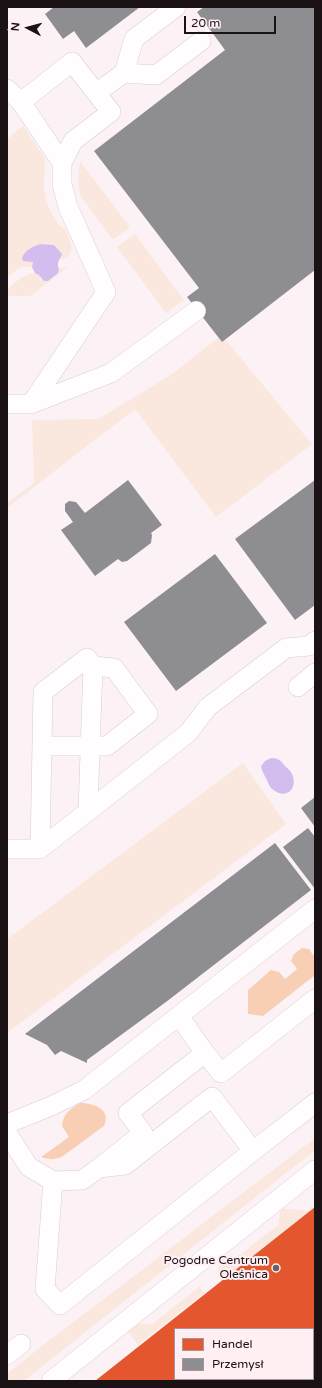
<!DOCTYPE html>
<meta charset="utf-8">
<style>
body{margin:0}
#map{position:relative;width:322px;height:1388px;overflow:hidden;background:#fcf2f5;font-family:"Varela Round",sans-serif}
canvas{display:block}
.frame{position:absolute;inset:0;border:8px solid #1a1214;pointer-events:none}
.legend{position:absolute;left:174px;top:1328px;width:140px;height:52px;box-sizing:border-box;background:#ffeff3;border:1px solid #a3979a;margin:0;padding:5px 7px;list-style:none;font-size:12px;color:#1a1214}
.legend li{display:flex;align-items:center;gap:8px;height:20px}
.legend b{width:20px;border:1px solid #a3979a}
.north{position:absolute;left:8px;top:8px;width:40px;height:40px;-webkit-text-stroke:3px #ffeff3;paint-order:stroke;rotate:276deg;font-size:11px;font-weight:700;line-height:16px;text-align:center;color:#1a1214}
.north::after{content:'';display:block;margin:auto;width:14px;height:18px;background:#1a1214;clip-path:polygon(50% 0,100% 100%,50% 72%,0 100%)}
.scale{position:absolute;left:184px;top:16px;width:92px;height:18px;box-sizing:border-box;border:2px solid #1a1214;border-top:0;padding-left:5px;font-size:12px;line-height:14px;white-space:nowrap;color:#1a1214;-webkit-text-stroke:3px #ffeff3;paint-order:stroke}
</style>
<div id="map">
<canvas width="322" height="1388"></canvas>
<div class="frame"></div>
<ul class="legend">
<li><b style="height:11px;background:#e4572e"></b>Handel</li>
<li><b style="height:11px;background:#8d8d92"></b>Przemysł</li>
</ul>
<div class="north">N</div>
<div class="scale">20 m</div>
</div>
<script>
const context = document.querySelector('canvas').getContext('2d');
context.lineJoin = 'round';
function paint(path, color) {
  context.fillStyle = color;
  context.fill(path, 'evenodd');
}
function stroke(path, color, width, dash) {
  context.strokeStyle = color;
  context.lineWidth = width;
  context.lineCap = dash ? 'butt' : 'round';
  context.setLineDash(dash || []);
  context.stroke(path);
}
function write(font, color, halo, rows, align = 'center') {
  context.font = font + ' "Varela Round",sans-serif';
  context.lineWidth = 4;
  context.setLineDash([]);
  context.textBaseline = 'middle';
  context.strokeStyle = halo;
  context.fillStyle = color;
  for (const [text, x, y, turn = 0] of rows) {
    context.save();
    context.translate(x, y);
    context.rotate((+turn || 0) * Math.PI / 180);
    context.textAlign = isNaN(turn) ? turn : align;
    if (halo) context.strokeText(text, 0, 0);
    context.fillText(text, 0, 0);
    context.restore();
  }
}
const green = new Path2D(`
 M23 126 45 158 44 187 47 203 53 216 59 225 65 229 69 237 72 248 70 254 67 258 58 260 61 258 47 244 33 247 23 255 33 262 32 267H21L7 277V139Z
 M80 161 130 227 113 240 80 195 78 179Z
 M135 234 184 300 166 313 117 247Z
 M68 267 31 296H7V290C13 284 28 270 38 274 40 275 42 279 44 281H48L58 273 59 269Z
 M218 338 222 342 225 339 312 444 216 517 135 409 7 508V503L34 483 32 420 98 419 169 376Z
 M243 763 286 824 7 1033V939Z
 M315 1138V1150L24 1381H7V1374L38 1349Z
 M280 1208 310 1211 224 1279 218 1271 221 1256 236 1258 279 1224Z
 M199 1287 204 1293 138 1345 127 1330 136 1323 152 1324Z`);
const forest = new Path2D(`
 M302 948 309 949 313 955 315 953V975L263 1016 248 1014V990L271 970 279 972 285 979 297 969 291 961 294 954Z
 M80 1103C93 1103 112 1109 104 1126L63 1156C55 1160 50 1160 41 1157L69 1137 62 1126C63 1114 70 1109 80 1103Z`);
const water = new Path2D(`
 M40 244 54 245 62 254C60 260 56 262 59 269L58 273 48 281H44L39 275 35 273 32 267 33 262 23 261 22 258C25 250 32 247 40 244Z
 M271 758C279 758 281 761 286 767 288 769 291 771 292 774 299 790 284 801 271 788 269 785 268 783 267 780 264 774 262 772 261 766L265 761Z`);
const shops = new Path2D(`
 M315 1207V1342L313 1339V1329H175V1379H254L251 1381H95Z`);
const industry = new Path2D(`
 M54 7H140L86 48 74 31 63 39 45 14Z
 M204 7H315V270L222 342 187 297 199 288 94 151 225 50 197 12Z
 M128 480 162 525 151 533 152 535 151 543 127 561 122 562 118 559 95 576 61 530 73 522 65 511V504L69 501 76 502 85 513Z
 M315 480V605L295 620 235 539Z
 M215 554 267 623 176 691 124 622Z
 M315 797V827L301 808Z
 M308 828 315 837V889L283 847Z
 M275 843 311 890 166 1002 87 1060V1063L61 1051 55 1055 47 1045 25 1034Z`);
const service = new Path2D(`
 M124 73 156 75 201 41
 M7 89 21 102
 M96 93 124 73 134 39 176 7
 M7 404H31L111 373 196 311
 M31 404 106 292 68 207 62 184V163L73 141 111 112 72 62 21 102 62 163
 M298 687 315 673
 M42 746H107L148 714 114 668 93 666
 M7 849H40L188 733 208 707 286 648 309 646 315 641
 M40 849 43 692 87 658 93 666 88 810
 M205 1053 221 1073 315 999
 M7 1124 51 1106 84 1090 315 909
 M7 1133 29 1167 53 1181
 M253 1151 212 1097 125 1165 99 1168 82 1180 53 1181 45 1289 60 1305 253 1151 315 1103
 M99 1168 143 1133 128 1113 205 1053 179 1016
 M7 1355 21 1344
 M51 1381 315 1170`);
const markers = [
 [276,1268,4,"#696063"]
];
const poiNames = [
 ["Pogodne Centrum",268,1261],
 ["Oleśnica",268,1275]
];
paint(green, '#fae8df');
paint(forest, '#f8ceb4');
paint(water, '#d3bdef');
paint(shops, '#e4572e');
paint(industry, '#8d8d92');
stroke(service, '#d6cdd0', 20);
stroke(service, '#fffdfe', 19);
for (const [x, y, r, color] of markers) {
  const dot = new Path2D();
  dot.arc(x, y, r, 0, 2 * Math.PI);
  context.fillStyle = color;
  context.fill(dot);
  stroke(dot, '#ffeff3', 1.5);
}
write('12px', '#1a1214', '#ffeff3', poiNames, 'right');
</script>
